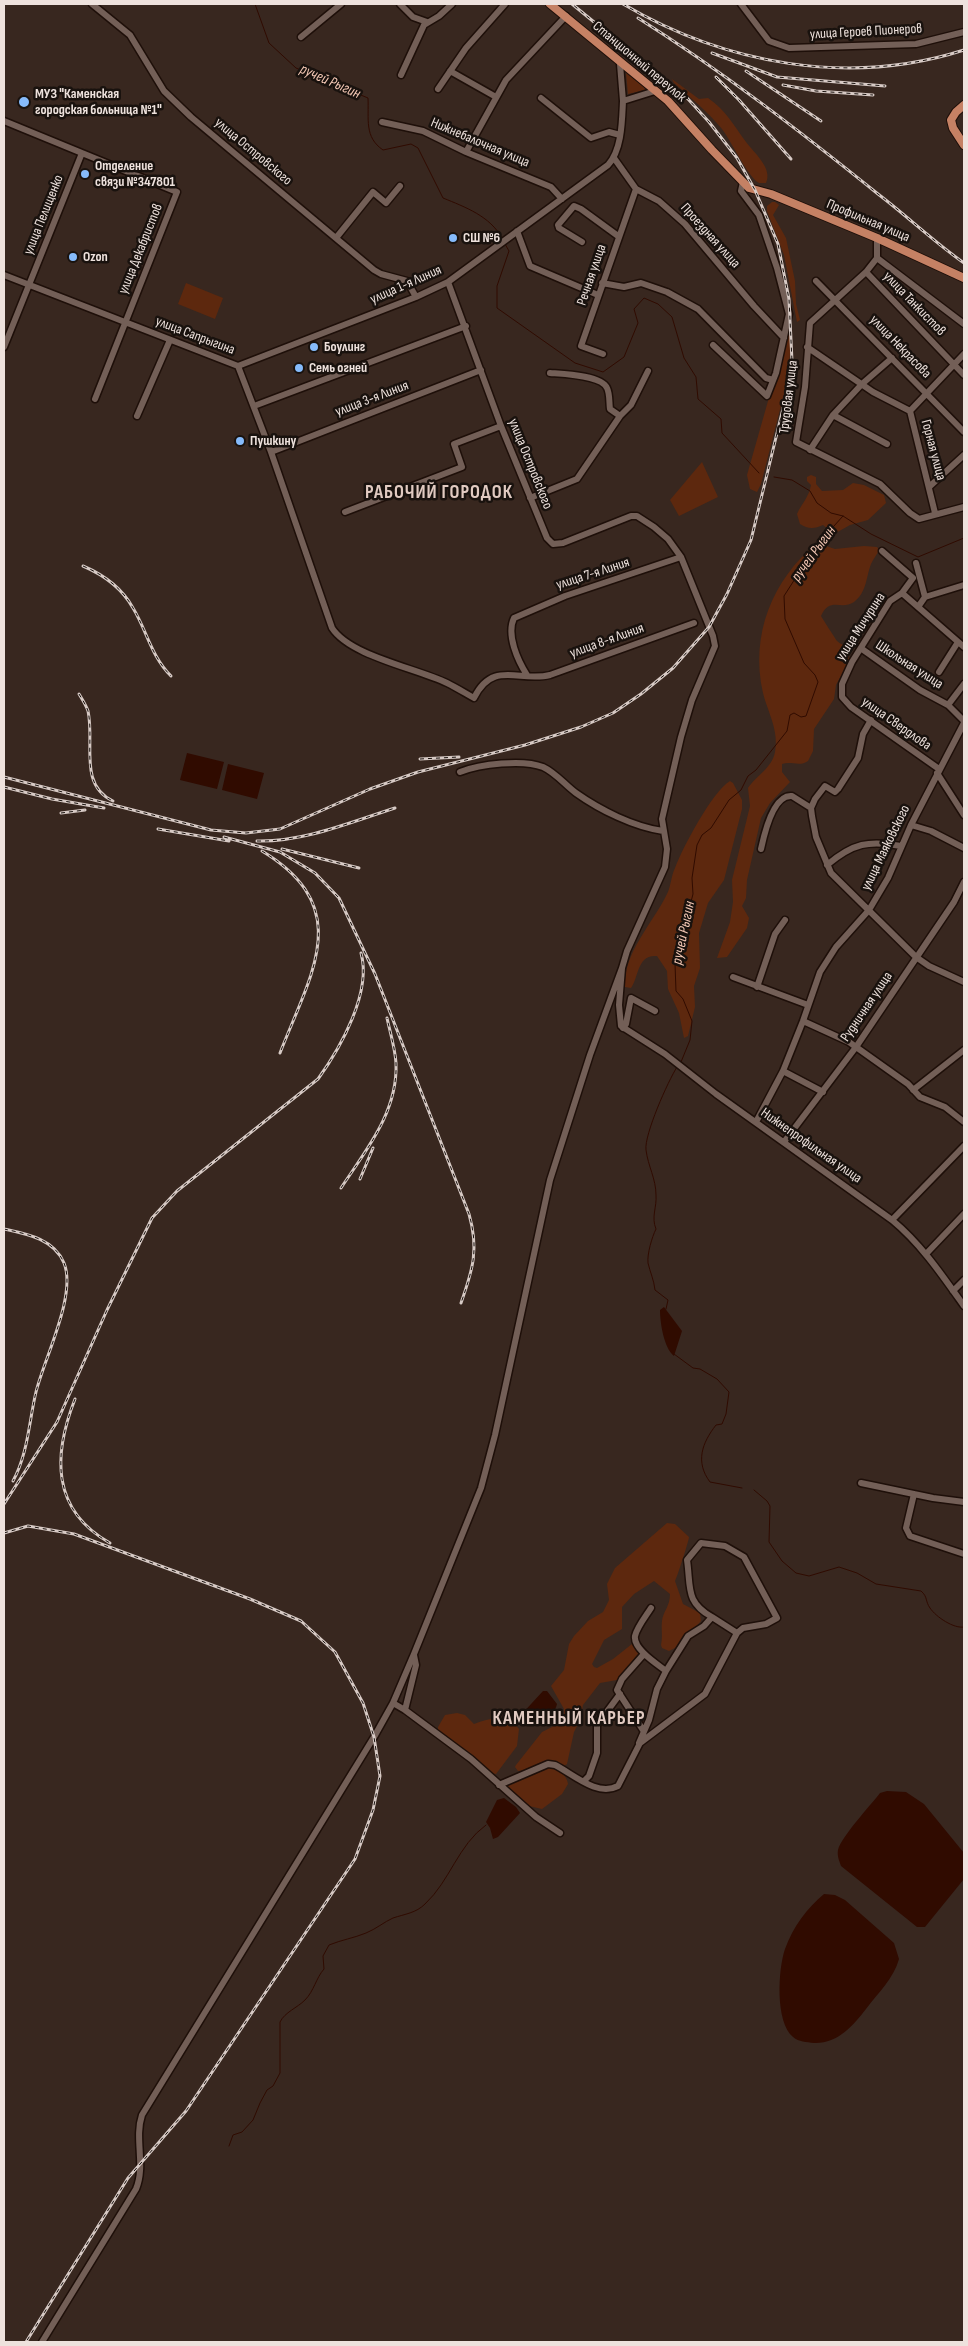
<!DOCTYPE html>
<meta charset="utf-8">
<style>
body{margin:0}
#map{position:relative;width:968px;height:2346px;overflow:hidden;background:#38271f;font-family:"Sofia Sans Condensed",sans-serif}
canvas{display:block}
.frame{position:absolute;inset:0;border:5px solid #eee2dd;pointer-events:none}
</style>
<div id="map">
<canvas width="968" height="2346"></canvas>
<div class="frame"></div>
</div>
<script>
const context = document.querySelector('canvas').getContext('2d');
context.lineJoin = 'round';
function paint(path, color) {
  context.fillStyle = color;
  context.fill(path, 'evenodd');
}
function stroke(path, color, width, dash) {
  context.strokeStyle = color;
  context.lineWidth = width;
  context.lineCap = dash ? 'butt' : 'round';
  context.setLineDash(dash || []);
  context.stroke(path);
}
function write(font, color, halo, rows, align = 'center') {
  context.font = font + ' "Sofia Sans Condensed",sans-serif';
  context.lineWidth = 5;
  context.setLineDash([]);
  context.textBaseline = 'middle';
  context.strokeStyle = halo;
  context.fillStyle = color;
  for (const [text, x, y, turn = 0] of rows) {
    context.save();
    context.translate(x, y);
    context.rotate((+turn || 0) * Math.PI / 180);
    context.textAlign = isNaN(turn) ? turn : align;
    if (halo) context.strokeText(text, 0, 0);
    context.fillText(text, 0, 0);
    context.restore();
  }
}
const green = new Path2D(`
 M626 73 644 87 645 90 628 94Z
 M672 79 699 99 708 98C726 110 734 126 746 142 754 153 773 168 766 183H759C747 176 732 142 722 129 708 112 691 98 674 83Z
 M772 202H775L779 205 773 215 786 238 795 281 796 304 800 320 797 322 784 255 767 211V206Z
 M186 283 223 298 215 319 178 304Z
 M787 334 790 335 791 340 788 378 761 484 757 492 750 489 747 475Z
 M702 462 718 497 679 516 670 500Z
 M811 475 816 477V484L822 491 843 490 853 483 864 485 884 495 886 503 868 520 850 525 834 534 823 525C814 529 808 529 800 524L797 514C802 503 809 497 811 485L807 481V477Z
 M817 543 835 549 864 546 877 547 879 550C877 555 873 559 871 564 866 577 867 592 854 602 841 611 830 596 821 616 822 618 835 638 837 641 840 644 845 645 848 648L849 660 836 685 834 699 814 729 813 751 808 761C800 767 791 761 782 764V772L790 782 770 803 761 818 747 880 746 898 742 906 749 918 747 928 727 957 717 958 730 922 733 902 732 880 750 806 748 788C756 776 772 768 775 752 779 730 768 713 763 693 750 635 772 580 817 543Z
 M730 781 733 783 742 800V809L724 880 708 903 699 933 700 968 694 986 695 1007 688 1036 684 1038 679 1013 668 989 667 971 657 956C637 954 639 977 631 988L625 987C623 953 653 923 667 894 671 886 671 876 675 868 683 847 712 792 730 781Z
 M667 1523 675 1524 689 1537C689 1540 677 1578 675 1581L683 1604 700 1613 701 1621 677 1647 669 1651 662 1648 661 1645C663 1636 661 1629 662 1621 663 1611 670 1607 670 1594L654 1581 634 1594 622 1607V1629L604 1640 592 1664 594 1667 597 1668 613 1659 632 1644 638 1651V1654L617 1680 600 1683 583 1705 580 1720 574 1732 567 1764 564 1766C536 1756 539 1770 518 1771L515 1767 516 1765 542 1732 552 1727 564 1714V1709L551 1686 564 1670 569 1644 574 1636 588 1621 603 1612 609 1600 607 1584 615 1568Z
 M457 1713 465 1715 474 1724C490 1718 507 1713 519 1729L517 1746 496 1774 490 1773 438 1732V1727L445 1715Z
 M547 1768C556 1768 567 1774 568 1784L562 1794 542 1809 529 1806 506 1788 509 1784Z`);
const water = new Path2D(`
 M187 753 224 762 217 789 180 780Z
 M228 764 264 773 257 799 222 790Z
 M664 1307 682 1331 674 1356C664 1348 660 1323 660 1310Z
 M543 1691H547L557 1704C554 1719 532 1724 521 1724L520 1716Z
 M887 1791 906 1792 924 1804 964 1853V1879L925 1927H917L841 1866C839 1860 837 1856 838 1850 841 1837 870 1806 880 1793Z
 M504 1798 516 1807 520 1813 498 1837 493 1839 490 1828 486 1822 497 1800Z
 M824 1894 835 1895 845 1900 894 1943 899 1959C894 1978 878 1993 866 2009 853 2026 837 2044 814 2043 806 2042 799 2042 793 2037 775 2022 778 1969 785 1949 793 1927 807 1908 824 1894Z`);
const stream = new Path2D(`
 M255 4 269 43 296 68 368 98C369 119 364 137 383 150L411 144 418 148 443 198C465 207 490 216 502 238
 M505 244 509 251 497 286V308L575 363 603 372 624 357 638 323 634 309 644 298 658 304 672 317 684 358 696 377 698 399 721 419 722 433 759 473
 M774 477 792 480 810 491 817 503 831 513 843 516 871 534 918 557 964 538
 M681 1062 690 1040 692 1021 683 999 676 991 675 964 693 894 692 878 697 845 702 835 711 828 729 800 741 790 748 776 756 770 787 731 790 715 794 713 801 717 806 716 818 682 815 675 804 663 785 619 784 596 816 546 843 516
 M666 1309 668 1300 655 1290C654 1280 650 1272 648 1263 647 1254 652 1237 656 1229 651 1217 657 1207 656 1195 656 1179 648 1166 646 1150 644 1135 668 1081 677 1067
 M674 1354 693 1368 700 1369 717 1379 729 1392 726 1414 722 1424 716 1425C702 1443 695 1462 710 1482L742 1488
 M754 1490 767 1501 770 1506 769 1542 782 1561 796 1573 809 1576 839 1567 857 1573 876 1584 921 1591C928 1597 925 1601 930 1608 936 1617 954 1629 964 1627
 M229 2146 233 2135 242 2132 253 2120 260 2103 267 2090 273 2086 280 2073V2022C285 2012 297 2008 305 2000 314 1991 316 1978 324 1969L323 1956 329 1945C341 1940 354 1938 366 1933 376 1929 384 1922 393 1918 405 1914 416 1913 425 1904 450 1881 458 1845 486 1825`);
const minor = new Path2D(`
 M92 4 130 35 164 91 191 117 374 270 381 274 407 281 416 297
 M400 4 413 17 427 22
 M741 4 769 41 789 48 916 44 964 32
 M301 37 341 4
 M620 64 623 101
 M450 71 496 97
 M401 75 424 25 439 16 452 4
 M438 89 466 48 505 4
 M541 98 591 138 609 132 620 135
 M4 121 177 192 95 399
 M382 122 423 131 466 152 551 187 562 199
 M466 152 506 80 566 16
 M614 158 636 189 659 201 685 224 754 306 784 338
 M517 231 530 266 598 295
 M336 238 373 192 386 203 400 186
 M877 238V258L866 272 810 323 805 387 796 442 880 484 910 513 919 519 964 507
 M582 242 559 228 558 225 574 206 581 209 618 236
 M877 258 964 324
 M866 272 964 375
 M4 275 238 366 271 452 332 628C350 656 416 668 447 683 457 688 465 693 474 698 493 659 520 683 550 675L694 623
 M816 281 964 432
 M448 282 501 426 547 538 553 544 563 543 631 516H637L654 527 668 539 681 557 713 636 715 646 692 700 681 737 662 819 667 849 665 867 627 951 622 968 619 1005 621 1026 665 1054 716 1094 892 1220C921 1244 942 1275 964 1306
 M602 283 624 287 641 283 667 292 698 309 766 378 773 380
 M713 345 767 396 776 373 789 314 777 268 759 215 741 191 743 182
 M4 347 82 153
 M807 347 873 392 910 411
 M603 354 581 346 636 189
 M238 366 416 297 448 282 608 165C622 150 622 121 623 101L655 91
 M550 373C563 374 601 375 607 388 610 394 609 403 610 409L620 416
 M254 406 466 326
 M833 415 887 444
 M137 416 170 340
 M810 450 833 415 862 384 892 358
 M271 452 481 370
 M929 487 964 455
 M530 498 577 479 620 416 631 405 648 371
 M345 512 462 467 454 444 501 426
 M935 513 910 411 964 354
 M882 551 913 578 902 593 890 601 852 662 842 684V697L851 707 939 769
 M916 563 925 597
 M902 593 964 647
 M918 607 925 597 964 585
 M862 649 920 690 948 705 964 721
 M939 672 958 642
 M527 675C518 661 506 635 514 618L565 596 681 557
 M948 705 964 684
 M871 720 863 734 858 758 838 789 835 792 825 786 815 799 811 808 812 816 816 837 831 873 916 957 929 966 964 982
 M460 772C480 764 523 759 543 767 556 773 565 785 576 793 600 810 634 827 663 831
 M937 773 964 815
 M911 825 931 831 964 848
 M761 849C764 835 773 794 792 796L811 808
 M827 865C853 843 869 840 901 846
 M733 977 808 1005
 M757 987 775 934 785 920
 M803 1021 849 1042 908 1084 920 1097 945 1107 964 1122
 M623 1028 626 1024 631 998 655 1011
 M783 1071 823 1092
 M913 1090 964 1050
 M756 1122 783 1071 803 1021 820 972 836 947 869 910 888 878 911 825 964 723
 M784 1142 856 1047 954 902 964 882
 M892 1220 964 1146
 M926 1254 964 1214
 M953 1291 964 1280
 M861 1483 933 1498 964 1502
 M914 1494 906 1528 910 1536 964 1554
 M651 1608C646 1616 637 1627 635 1636 633 1649 657 1664 666 1671
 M393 1703 405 1710 471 1759 536 1817 560 1833
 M405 1710 416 1665 414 1655
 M643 1730 617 1690 622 1679 644 1654
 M639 1743 649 1720 657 1689 666 1671 688 1636 704 1626 712 1617 737 1633
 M584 1781 589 1776 597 1753V1725L620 1694
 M499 1785 548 1764 555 1765C573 1774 597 1797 618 1786L640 1743 705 1694 737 1633 743 1628 766 1624 777 1618 744 1557 725 1546 701 1543 687 1560C691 1587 685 1602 712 1617
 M42 2342 136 2189C146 2165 134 2139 142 2115L374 1737 393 1703 414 1654 481 1488 495 1435 550 1180 590 1055 622 968`);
const major = new Path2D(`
 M550 4 668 101 712 150 749 188 771 194 877 238 964 278
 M964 105 956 112 951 120 953 128 964 145`);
const rail = new Path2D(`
 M623 4C725 64 849 87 964 50
 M638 18C722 71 801 132 878 194 907 216 934 242 964 263
 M712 53 777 77 885 86
 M746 71 821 121
 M716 77 739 100 791 159
 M783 85 816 91 873 95
 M83 566C104 575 122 588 133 608 147 631 151 656 171 676
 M79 694C82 699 86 705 88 711 95 742 78 785 113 801
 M420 759 459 757
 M4 777 211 830 246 833 280 829 370 789 418 772 525 745 581 727 613 713 641 694 673 668 709 627 727 594 751 540 788 388 792 361 789 299 778 244 755 190 737 158 709 122 688 99 572 4
 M4 787 52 799 104 808
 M61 813 85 810
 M158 829 229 841
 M224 837 280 852 315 873 339 898 375 974 469 1214C479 1249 473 1269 461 1303
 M257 841C304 842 351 822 395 808
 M282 849 359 868
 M262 851C356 908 311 973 280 1053
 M360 1179 373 1148
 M341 1188C366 1150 398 1112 396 1063 395 1048 390 1032 387 1018
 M4 1229C27 1234 54 1239 64 1263 77 1295 44 1359 36 1392 29 1421 28 1454 13 1481
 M75 1399C53 1455 51 1510 110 1543
 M4 1504 57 1422 107 1310 152 1218 177 1191 318 1079C341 1047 372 992 361 953
 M4 1533 28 1526 74 1534 250 1599 301 1621 335 1652 363 1703 374 1737 380 1776 373 1810 355 1859 186 2111 128 2178 26 2342`);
const markers = [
 [24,102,6,"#86bbfb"],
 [85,174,5,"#86bbfb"],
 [453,238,5,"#86bbfb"],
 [73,257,5,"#86bbfb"],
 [314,347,5,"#86bbfb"],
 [299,368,5,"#86bbfb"],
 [240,441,5,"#86bbfb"]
];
const streetNames = [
 ["улица Героев Пионеров",866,32,-3],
 ["Станционный переулок",639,62,40],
 ["Нижнебалочная улица",480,143,23],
 ["улица Островского",253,152,40],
 ["улица Пелищенко",44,215,-68],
 ["Профильная улица",868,221,23],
 ["Проездная улица",710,236,48],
 ["улица Декабристов",141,249,-68],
 ["Речная улица",592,275,-71],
 ["улица 1-я Линия",406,285,-24],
 ["улица Танкистов",914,304,46],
 ["улица Сапрыгина",195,336,21],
 ["улица Некрасова",900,347,46],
 ["Трудовая улица",789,397,-83],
 ["улица 3-я Линия",372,399,-21],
 ["Горная улица",933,450,75],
 ["улица Островского",530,464,68],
 ["улица 7-я Линия",593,574,-18],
 ["улица Мичурина",861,627,-57],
 ["улица 8-я Линия",607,641,-20],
 ["Школьная улица",909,665,33],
 ["улица Свердлова",896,724,35],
 ["улица Маяковского",886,848,-64],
 ["Рудничная улица",867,1007,-56],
 ["Нижнепрофильная улица",811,1146,35]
];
const poiNames = [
 ["МУЗ \"Каменская",35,94],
 ["городская больница №1\"",35,110],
 ["Отделение",95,166],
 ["связи №347801",95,182],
 ["СШ №6",463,238],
 ["Ozon",83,257],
 ["Боулинг",324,347],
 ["Семь огней",309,368],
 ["Пушкину",250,441]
];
const waterNames = [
 ["ручей Рыгин",330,82,24],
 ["ручей Рыгин",814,554,-54],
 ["ручей Рыгин",684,933,-78]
];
const districtNames = [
 ["РАБОЧИЙ ГОРОДОК",439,493],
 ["КАМЕННЫЙ КАРЬЕР",569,1719]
];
paint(green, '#5d280e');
paint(water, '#300b00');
stroke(stream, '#300b00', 1);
stroke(minor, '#1e0f09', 9);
stroke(major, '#1e0f09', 10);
stroke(minor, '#735f57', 6);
stroke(major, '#c58164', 8);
stroke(rail, '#d7cac5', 3);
stroke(rail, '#19120e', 1, [4]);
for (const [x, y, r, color] of markers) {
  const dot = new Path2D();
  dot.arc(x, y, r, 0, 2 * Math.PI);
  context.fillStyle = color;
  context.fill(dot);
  stroke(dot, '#19120e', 2);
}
write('14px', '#eee2dd', '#19120e', streetNames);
write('bold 14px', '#eee2dd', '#19120e', poiNames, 'left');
write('italic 15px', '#f4c8b5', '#19120e', waterNames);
context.letterSpacing = '1px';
write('bold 19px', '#e1cac1', '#19120e', districtNames);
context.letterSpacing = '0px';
</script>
